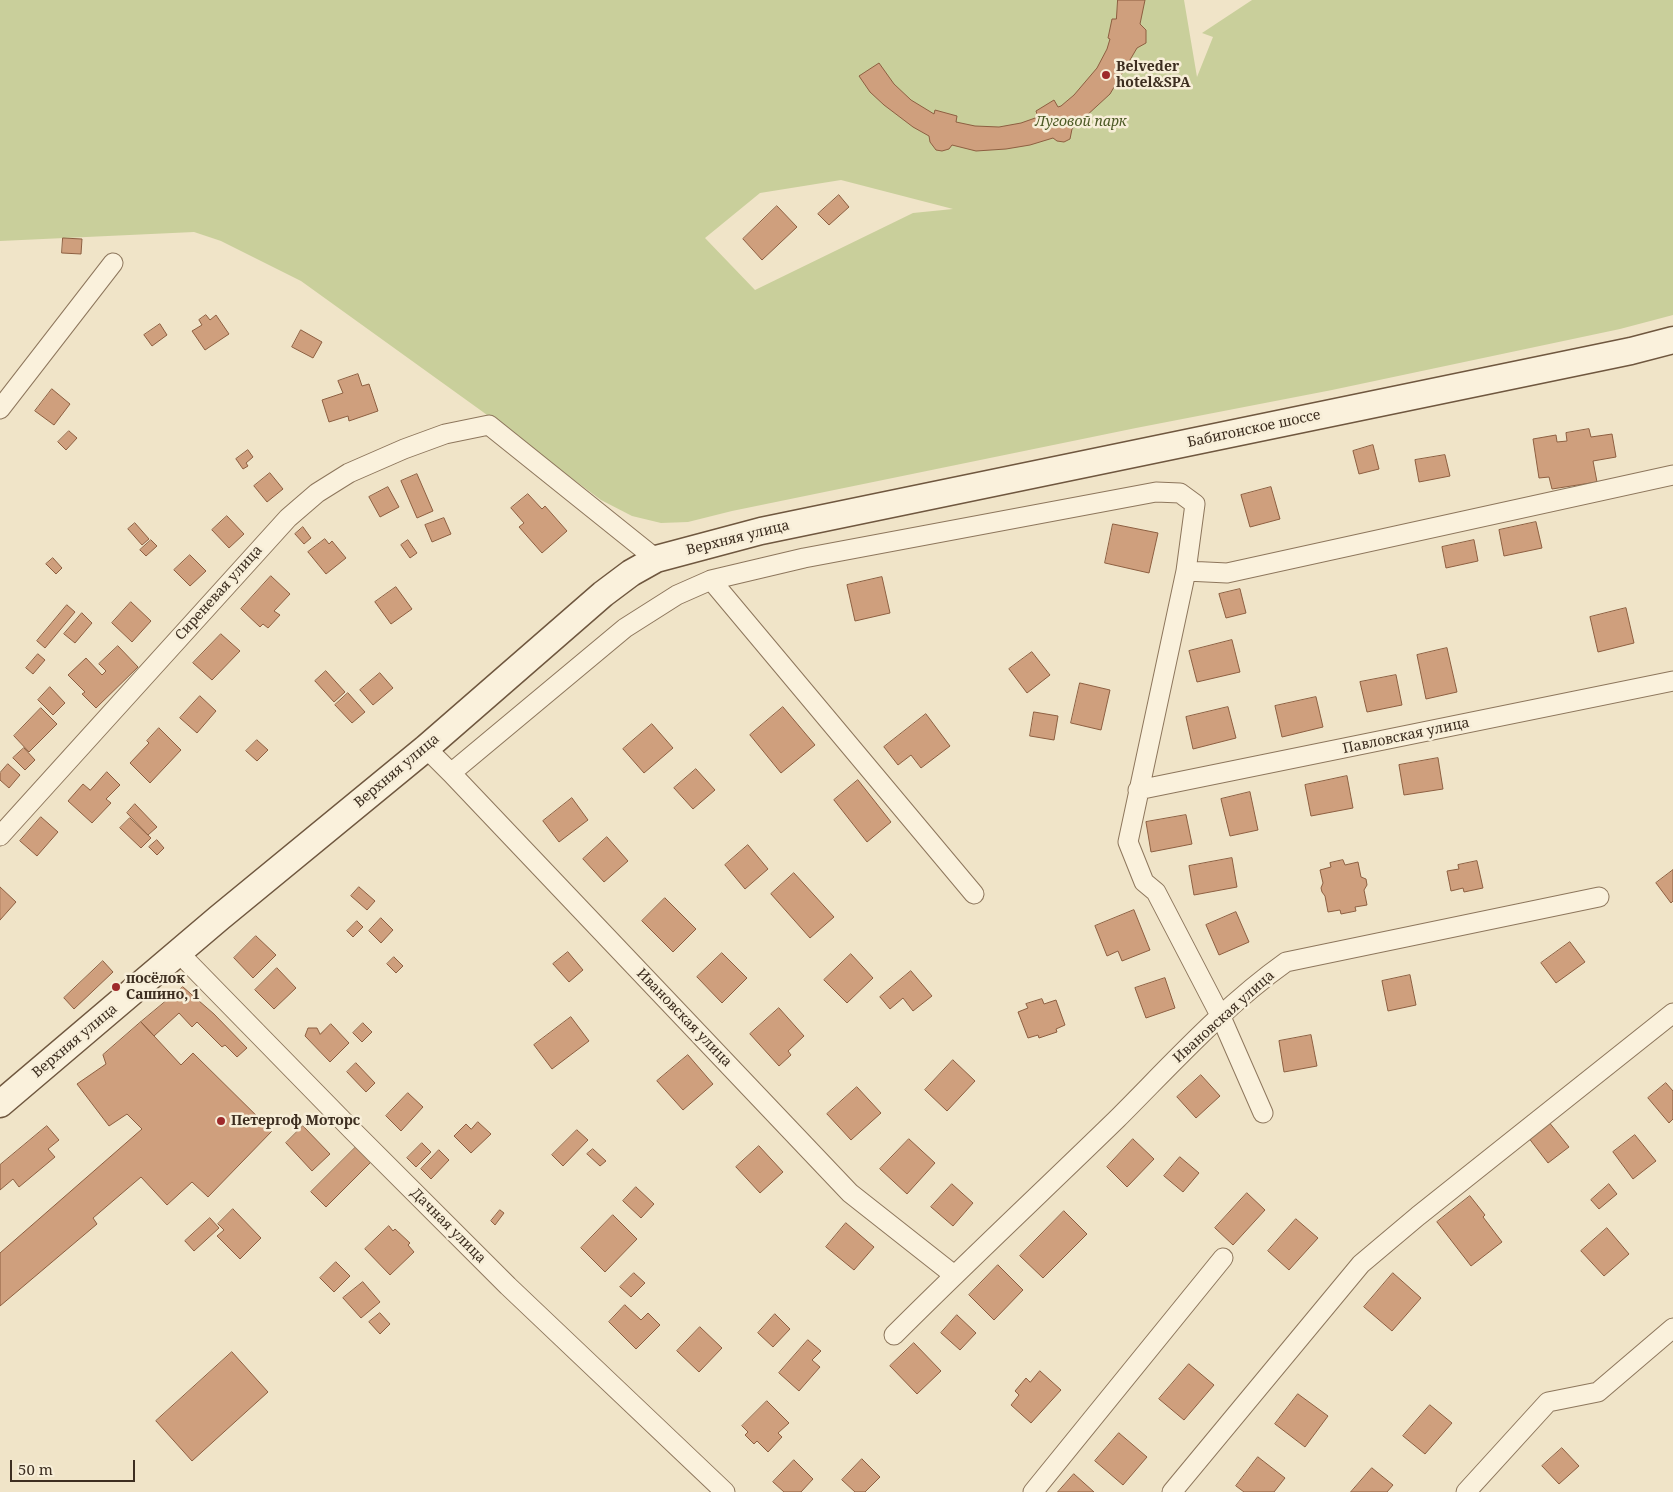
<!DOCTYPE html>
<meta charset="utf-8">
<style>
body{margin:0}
#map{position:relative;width:1673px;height:1492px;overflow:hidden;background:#f0e4c8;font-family:"Noto Serif",serif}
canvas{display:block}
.scale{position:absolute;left:10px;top:1460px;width:125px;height:22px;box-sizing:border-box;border:2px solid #3d2e20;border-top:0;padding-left:6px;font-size:15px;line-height:18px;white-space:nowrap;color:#3d2e20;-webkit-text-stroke:4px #f7eed8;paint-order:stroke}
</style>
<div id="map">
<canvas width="1673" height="1492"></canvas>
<div class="scale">50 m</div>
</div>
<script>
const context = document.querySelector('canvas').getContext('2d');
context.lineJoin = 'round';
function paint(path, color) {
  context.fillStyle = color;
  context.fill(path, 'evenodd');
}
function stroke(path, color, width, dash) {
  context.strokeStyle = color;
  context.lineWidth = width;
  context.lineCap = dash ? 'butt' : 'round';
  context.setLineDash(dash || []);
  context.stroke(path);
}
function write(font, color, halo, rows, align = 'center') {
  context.font = font + ' "Noto Serif",serif';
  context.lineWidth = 5;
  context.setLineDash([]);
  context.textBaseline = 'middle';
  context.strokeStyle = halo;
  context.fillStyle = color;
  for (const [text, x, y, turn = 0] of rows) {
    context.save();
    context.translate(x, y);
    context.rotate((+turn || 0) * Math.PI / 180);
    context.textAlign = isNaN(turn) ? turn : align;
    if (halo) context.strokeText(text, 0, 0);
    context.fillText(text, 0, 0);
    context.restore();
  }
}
const green = new Path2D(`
 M0 0H1184L1197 77 1213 37 1202 33 1252 0H1673V315L1620 329 1332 390 1136 428 732 511 688 522 661 523 632 516 601 500 483 412 301 281 221 241 194 232 0 241ZM841 180 953 209 913 213 755 290 705 238 760 193Z`);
const building = new Path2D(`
 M1118 0H1145L1140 24 1146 30V43L1137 48 1110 94 1072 129 1070 139 1064 142 1057 141 1053 138 1030 145 1006 149 976 151 952 145 949 149 942 151 936 150 930 142 929 136 913 127 884 105 870 92 859 76 879 63 894 84 911 100 934 114 935 110 957 116 956 122 975 126 999 127 1021 123 1038 117 1036 111 1054 100 1058 107 1061 106 1074 95 1097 68 1107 49 1110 39 1108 38 1112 19H1116Z
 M839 195 849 207 829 225 818 214Z
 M777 206 797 227 762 260 743 239Z
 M63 238 82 239 81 254 62 253Z
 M206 315 210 320 216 315 229 334 205 350 192 331 202 325 199 320Z
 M160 324 167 335 152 346 144 335Z
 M301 330 322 342 313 358 292 347Z
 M358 374 362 386 369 384 378 411 349 421 348 416 329 422 322 400 343 393 338 381Z
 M52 389 70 404 54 425 35 411Z
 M1589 429 1591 437 1612 434 1616 457 1593 461 1597 482 1552 489 1549 477 1539 478 1533 439 1556 435 1557 442 1567 441 1566 433Z
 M69 431 77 438 66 450 58 442Z
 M1373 445 1379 469 1359 474 1353 451Z
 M248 450 253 457 246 463 248 466 243 469 236 459Z
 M1445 455 1450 476 1419 482 1415 460Z
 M270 473 283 489 267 502 254 486Z
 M417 474 433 511 417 518 401 481Z
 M388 487 399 507 380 517 369 497Z
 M1271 487 1280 519 1250 527 1241 495Z
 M528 494 542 509 545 506 567 531 542 553 519 527 524 523 511 508Z
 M227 516 244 534 229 548 212 530Z
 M444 518 451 534 432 542 425 525Z
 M1536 522 1542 548 1504 556 1499 530Z
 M135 523 149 539 142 545 128 529Z
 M1113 524 1158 533 1149 573 1105 563Z
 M303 527 311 538 304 544 295 534Z
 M325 539 329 544 332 541 346 558 326 574 308 552Z
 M151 540 157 546 146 556 140 550Z
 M408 540 417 553 410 558 401 545Z
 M1474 540 1478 561 1446 568 1442 547Z
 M190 555 206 571 190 586 174 570Z
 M53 558 62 568 56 574 46 564Z
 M271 576 290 594 274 611 280 615 268 628 263 624 260 627 241 609Z
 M882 577 890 613 855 621 847 585Z
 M396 587 412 609 391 624 375 602Z
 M1240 589 1246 613 1226 618 1219 594Z
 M131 602 151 621 132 642 112 623Z
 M67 605 75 612 45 648 37 641Z
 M1626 608 1634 643 1598 652 1590 617Z
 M82 613 92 623 75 643 64 634Z
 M221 634 240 651 212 680 193 663Z
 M1232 640 1240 672 1197 682 1189 651Z
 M118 646 138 667 96 708 82 694 85 692 68 675 86 658 102 675 106 671 99 664Z
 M1447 648 1457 692 1426 699 1417 655Z
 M1032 652 1050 675 1027 693 1009 669Z
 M38 654 45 660 33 674 26 668Z
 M326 671 345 692 334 702 315 681Z
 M380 673 393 688 373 705 360 690Z
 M1396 675 1402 705 1367 712 1360 682Z
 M1080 683 1110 690 1101 730 1071 723Z
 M50 687 65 703 53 715 38 700Z
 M348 693 365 712 352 723 335 705Z
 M200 696 216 711 197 733 180 718Z
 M1316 697 1323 727 1282 737 1275 706Z
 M783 707 815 745 781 773 750 735Z
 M1228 707 1236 738 1193 749 1186 717Z
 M41 708 57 724 29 752 14 736Z
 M1034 712 1058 716 1054 740 1030 736Z
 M926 714 950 746 921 768 911 755 898 765 884 747Z
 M652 724 673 748 644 773 623 749Z
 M159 728 181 750 150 783 130 763 149 743 147 741Z
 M257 740 268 750 257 761 246 751Z
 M24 748 35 760 25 770 13 758Z
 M1438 758 1443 789 1404 795 1399 765Z
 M8 764 20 775 9 788 0 780V773Z
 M696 769 715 790 693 809 674 788Z
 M107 772 120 785 106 799 111 803 92 823 68 801 83 784 90 790Z
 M1347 776 1353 808 1311 816 1305 785Z
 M858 780 891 822 867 842 834 800Z
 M1250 792 1258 830 1230 836 1221 799Z
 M572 798 588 820 559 842 543 821Z
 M135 804 157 827 148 835 127 813Z
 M1186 815 1192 844 1151 852 1146 822Z
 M41 817 58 832 37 856 20 841Z
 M130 818 151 838 141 848 120 828Z
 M607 837 628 861 604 882 583 859Z
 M157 840 164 848 157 855 149 847Z
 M748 845 768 869 745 889 725 865Z
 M1232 858 1237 887 1194 895 1189 866Z
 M1343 860 1345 865 1358 862 1361 877 1366 879 1367 885 1364 890 1367 905 1355 907 1356 911 1341 914 1340 910 1328 912 1325 896 1322 892 1321 888 1323 883 1320 870 1331 867 1330 863Z
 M1477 861 1483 888 1464 892 1463 888 1451 891 1447 871 1459 869 1458 865Z
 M1673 870V901L1671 903 1656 883Z
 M794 873 834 917 810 938 771 894Z
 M0 887 16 902 0 920Z
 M359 887 375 901 367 910 351 896Z
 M665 898 696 929 673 952 642 921Z
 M1134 910 1150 950 1122 961 1118 951 1107 956 1095 926Z
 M1236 912 1249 942 1219 955 1206 925Z
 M381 918 393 930 381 943 369 931Z
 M357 921 363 927 353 937 347 931Z
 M256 936 276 955 253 978 234 958Z
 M1570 942 1585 962 1556 983 1541 963Z
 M568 952 583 970 569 982 553 964Z
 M722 953 747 978 722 1003 697 977Z
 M851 954 873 978 847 1003 824 980Z
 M394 957 403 966 396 973 387 964Z
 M103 961 113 972 74 1009 64 998Z
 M277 968 296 988 274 1009 255 990Z
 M911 971 932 996 913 1011 903 998 890 1009 880 997Z
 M1410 975 1416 1005 1388 1011 1382 981Z
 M1165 978 1175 1008 1146 1018 1135 988Z
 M183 987 214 1014 247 1048 237 1057 225 1045 222 1047 197 1022 192 1027 179 1013 154 1036 141 1022Z
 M1042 999 1044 1004 1056 1000 1065 1025 1056 1029 1057 1032 1039 1038 1038 1035 1028 1038 1018 1012 1028 1008 1026 1004Z
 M779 1008 804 1036 788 1051 791 1055 779 1066 750 1034Z
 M571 1017 589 1041 552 1069 534 1045Z
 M141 1022 181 1065 193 1053 272 1131 208 1197 192 1182 167 1205 141 1177 93 1218 97 1224 0 1306V1253L142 1129 127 1114 109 1126 77 1084 106 1064 103 1055Z
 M363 1023 372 1032 362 1042 353 1033Z
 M331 1024 349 1043 330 1062 305 1036 308 1028H317L320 1034Z
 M1311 1035 1317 1066 1284 1072 1279 1041Z
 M688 1055 713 1084 683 1110 657 1081Z
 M953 1060 975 1081 947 1111 925 1090Z
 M356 1063 375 1083 366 1092 347 1072Z
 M1201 1075 1220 1096 1196 1118 1177 1097Z
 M1666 1083 1673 1091V1119L1669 1123 1648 1098Z
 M857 1087 881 1113 851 1140 827 1114Z
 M408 1093 423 1107 401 1131 386 1116Z
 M1548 1121 1569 1147 1548 1163 1528 1137Z
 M478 1122 491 1134 471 1153 454 1136 466 1124 471 1129Z
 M47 1126 59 1140 48 1149 55 1157 19 1187 13 1179 0 1190V1165Z
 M303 1126 330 1154 312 1171 286 1143Z
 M577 1130 588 1140 563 1166 552 1155Z
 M1635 1135 1656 1161 1633 1179 1613 1152Z
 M909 1139 935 1163 907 1194 880 1169Z
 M1133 1139 1154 1159 1127 1187 1107 1167Z
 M422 1143 431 1152 416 1167 407 1158Z
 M759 1146 783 1172 760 1193 736 1167Z
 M356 1147 371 1162 326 1207 311 1192Z
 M593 1149 606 1161 600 1166 587 1154Z
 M439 1150 449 1160 431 1179 421 1169Z
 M1180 1157 1199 1173 1183 1192 1164 1176Z
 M952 1184 973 1203 953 1226 931 1207Z
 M1609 1184 1617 1194 1599 1209 1591 1200Z
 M636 1187 654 1204 641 1218 623 1201Z
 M1247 1193 1265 1210 1233 1245 1215 1228Z
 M1470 1196 1485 1215 1483 1217 1502 1242 1471 1266 1437 1222Z
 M233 1209 261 1238 240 1259 217 1236 224 1230 218 1224Z
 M500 1210 504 1213 495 1225 491 1221Z
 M1064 1211 1087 1234 1043 1278 1020 1256Z
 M613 1215 637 1239 605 1272 581 1248Z
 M210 1218 219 1228 194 1251 185 1241Z
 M1296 1219 1318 1238 1289 1270 1268 1251Z
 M846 1223 874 1247 854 1270 826 1247Z
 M389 1226 393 1231 395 1229 410 1243 408 1245 414 1252 390 1275 365 1249Z
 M1607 1228 1629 1254 1604 1276 1581 1251Z
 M336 1262 350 1276 334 1292 320 1278Z
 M998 1265 1023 1290 994 1320 969 1295Z
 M634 1273 645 1283 631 1297 620 1287Z
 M1393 1273 1421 1298 1392 1331 1364 1307Z
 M363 1282 380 1302 361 1318 343 1298Z
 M625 1305 641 1320 648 1313 660 1325 636 1349 609 1322Z
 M380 1313 390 1324 380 1334 369 1322Z
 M775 1314 790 1329 773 1347 758 1333Z
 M957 1315 976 1333 960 1350 941 1333Z
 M700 1327 722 1348 699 1372 677 1351Z
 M808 1340 821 1351 812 1360 820 1367 799 1391 779 1373Z
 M914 1343 941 1371 917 1394 890 1366Z
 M232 1352 268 1392 192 1461 156 1421Z
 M1189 1364 1214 1385 1184 1420 1159 1399Z
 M1040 1371 1061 1390 1031 1423 1011 1405 1019 1395 1015 1391 1026 1378 1030 1382Z
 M1298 1394 1328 1416 1305 1447 1275 1424Z
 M767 1401 789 1423 778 1433 782 1437 768 1452 757 1441 754 1444 745 1435 748 1432 742 1426Z
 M1430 1405 1452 1423 1425 1454 1403 1436Z
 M1119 1433 1147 1457 1123 1485 1095 1461Z
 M1562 1448 1579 1466 1559 1484 1542 1466Z
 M1258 1457 1285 1478 1274 1492H1244L1236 1486Z
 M862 1459 880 1477 865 1492H855L842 1480Z
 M794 1460 813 1479 801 1492H784L773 1482Z
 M1372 1468 1393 1485 1387 1492H1351Z
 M1074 1474 1094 1492H1058Z`);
const street = new Path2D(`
 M0 409 113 263
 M1186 571 1227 573 1673 475
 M711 580 974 894
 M426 748 451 773 850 1193 954 1275
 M451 773 625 628 677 595 711 580 804 558 1156 492 1180 493 1195 504 1186 571 1128 842 1144 882 1156 892 1221 1017 1263 1113
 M1138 790 1673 681
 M0 836 288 518 317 493 349 473 404 449 445 434 489 425 656 559
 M179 953 352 1130 508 1286 725 1492
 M894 1335C967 1262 1043 1191 1117 1119 1171 1065 1224 1006 1286 962L1599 897
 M1033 1492 1223 1258
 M1172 1492 1361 1264 1418 1216 1673 1013
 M1466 1492 1548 1402 1598 1392 1673 1328`);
const secondary = new Path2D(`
 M0 1104 219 918 426 748 603 594 631 573 656 559 761 531 1631 351 1673 340`);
const markers = [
 [1106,75,5,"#9e2a2b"],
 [116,987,5,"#9e2a2b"],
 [221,1121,5,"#9e2a2b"]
];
const poiNames = [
 ["Belveder",1116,67],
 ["hotel&SPA",1116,83],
 ["посёлок",126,979],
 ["Сашино, 1",126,995],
 ["Петергоф Моторс",231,1121]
];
const parkNames = [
 ["Луговой парк",1081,122]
];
const streetNames = [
 ["Бабигонское шоссе",1254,429,-12],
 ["Верхняя улица",738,538,-14],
 ["Сиреневая улица",219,593,-48],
 ["Павловская улица",1406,736,-12],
 ["Верхняя улица",397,771,-40],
 ["Ивановская улица",1224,1017,-42],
 ["Ивановская улица",684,1018,46],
 ["Верхняя улица",75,1041,-40],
 ["Дачная улица",448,1226,45]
];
paint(green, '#c9cf9b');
paint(building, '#cf9f7d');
stroke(building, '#8d5f41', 1);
stroke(street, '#8d765c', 21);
stroke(secondary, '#6f573f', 29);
stroke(street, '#faf1dc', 19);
stroke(secondary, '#faf1dc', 26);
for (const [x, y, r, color] of markers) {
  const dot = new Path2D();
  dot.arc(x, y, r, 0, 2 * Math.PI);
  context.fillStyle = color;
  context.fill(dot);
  stroke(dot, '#f7eed8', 2);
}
write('bold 14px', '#3d2e20', '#f7eed8', poiNames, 'left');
write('italic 14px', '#4d5a26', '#f7eed8', parkNames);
write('14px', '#3d2e20', '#f7eed8', streetNames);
</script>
